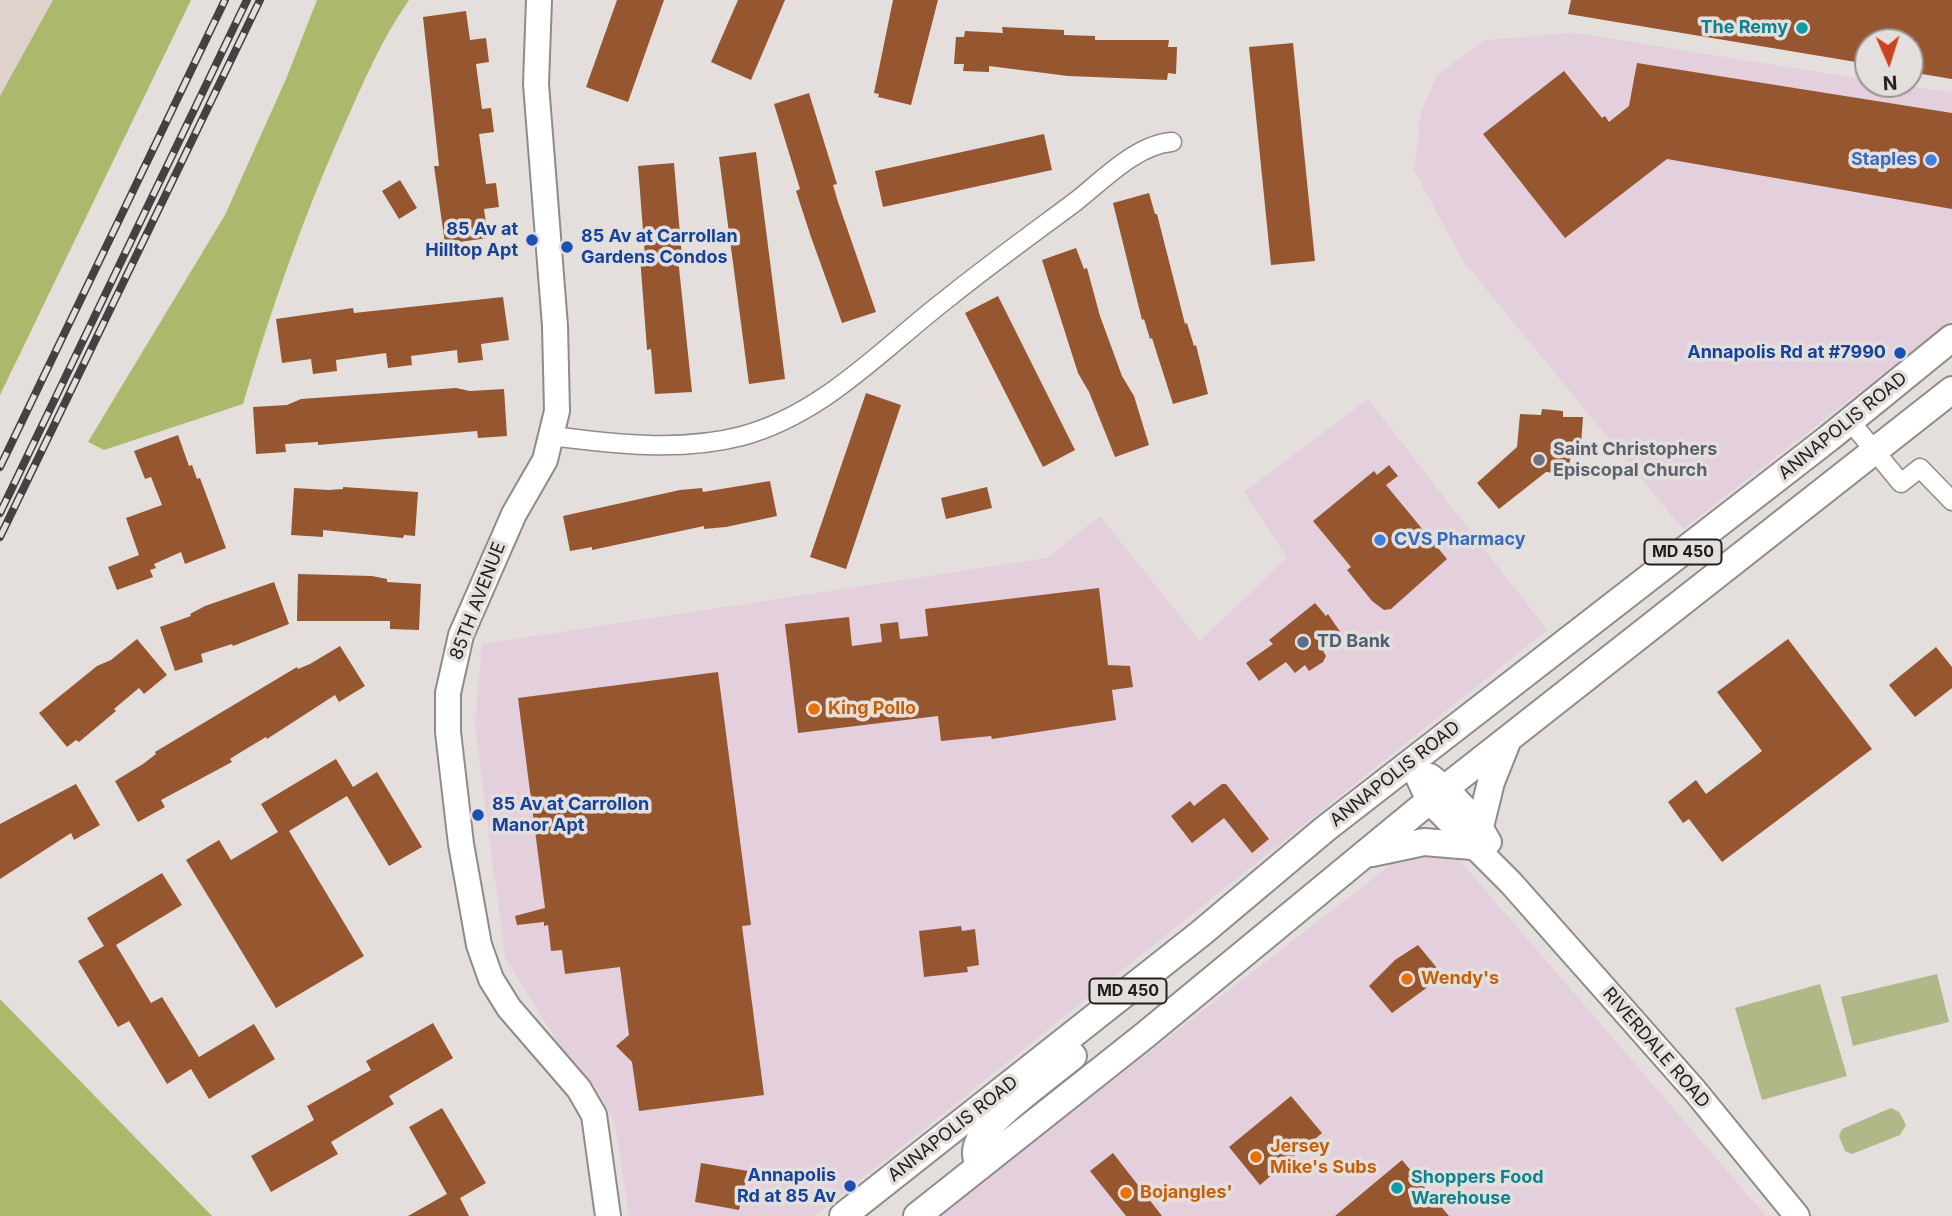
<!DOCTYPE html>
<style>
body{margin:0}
#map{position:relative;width:1952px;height:1216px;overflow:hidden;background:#e4dfdc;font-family:Inter,sans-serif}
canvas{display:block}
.north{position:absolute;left:1854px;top:28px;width:70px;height:70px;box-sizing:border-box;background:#e4dfdc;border:2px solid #969390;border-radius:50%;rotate:177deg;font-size:19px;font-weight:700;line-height:28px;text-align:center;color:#22201f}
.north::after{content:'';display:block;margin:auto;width:24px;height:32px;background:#cb4122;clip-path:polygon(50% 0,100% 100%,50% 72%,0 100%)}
</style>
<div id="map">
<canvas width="1952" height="1216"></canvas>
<div class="north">N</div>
</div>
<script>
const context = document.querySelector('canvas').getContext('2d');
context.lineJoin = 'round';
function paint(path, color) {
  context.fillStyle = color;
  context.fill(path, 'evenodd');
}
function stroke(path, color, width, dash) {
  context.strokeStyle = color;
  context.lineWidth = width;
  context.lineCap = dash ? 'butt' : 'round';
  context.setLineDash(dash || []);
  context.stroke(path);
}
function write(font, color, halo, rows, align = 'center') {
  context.font = font + ' Inter,sans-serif';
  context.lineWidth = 7;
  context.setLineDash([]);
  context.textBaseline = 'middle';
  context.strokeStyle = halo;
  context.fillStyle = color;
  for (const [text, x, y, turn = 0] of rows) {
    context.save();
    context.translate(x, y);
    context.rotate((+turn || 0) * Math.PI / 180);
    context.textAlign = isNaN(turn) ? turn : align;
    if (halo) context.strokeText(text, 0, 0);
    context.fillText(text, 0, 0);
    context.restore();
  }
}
const commercial = new Path2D(`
 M1576 33 1868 80V84H1896L1952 93V320L1683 529 1463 261 1414 170 1421 112 1437 75 1485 40Z
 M1368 399 1547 630 815 1216H629L615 1124 597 1089 563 1051 505 957 475 726 482 644 1047 558 1100 516 1200 641 1287 558 1244 492Z
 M1456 856 1766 1216H938L1397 860Z`);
const built = new Path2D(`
 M0 0H125L0 249Z`);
const green = new Path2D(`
 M1937 974 1949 1022 1853 1046 1841 997Z
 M1820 984 1847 1076 1762 1100 1735 1008Z
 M1891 1108 1899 1112 1906 1125 1900 1135 1852 1154 1845 1151 1839 1136 1842 1129Z`);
const forest = new Path2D(`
 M53 0H191L0 395V96Z
 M317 0H409C381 40 363 83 343 128 302 220 271 309 243 404L104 450 88 442 225 215 286 79Z
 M0 999 212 1216H0Z`);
const building = new Path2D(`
 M617 0H664L628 102 586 87Z
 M738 0H785L751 80 711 62Z
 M893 0H938L911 105 878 97 879 94 874 93Z
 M1571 0H1952V79L1910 72V42H1868V64L1568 14Z
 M466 11 470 40 486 38 489 62 476 64 482 109 491 108 494 132 479 134 486 184 496 183 499 207 484 209 488 238 445 244 434 166H439L423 17Z
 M1002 27 1064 30V35L1095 36V40H1169L1168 47H1177L1176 74 1168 73 1167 80 1068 76 989 66V72L963 71 964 64H954L956 37H964L965 31 1003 33Z
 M1293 43 1315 261 1271 265 1249 47Z
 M1637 63 1952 113V209L1667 159 1565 238 1483 134 1564 71 1602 118 1605 116 1609 122 1629 106Z
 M809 93 837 184 833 185 838 202 876 312 842 323 811 237 796 191 800 189 774 104Z
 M1044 134 1052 170 883 207 875 171Z
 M756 152 785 379 749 384 719 157Z
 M674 163 682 258H678L692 392 655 394 651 349 647 350 640 256H645L638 166Z
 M400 180 417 208 399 219 382 191Z
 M1149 193 1155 214H1157L1185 324 1187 323 1194 346 1196 345 1208 394 1173 404 1152 338 1150 339 1144 319 1142 320 1113 203Z
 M1076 248 1084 269 1087 268 1100 316 1122 376 1134 396 1149 445 1115 457 1089 392 1078 373 1042 260Z
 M998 296 1075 450 1043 467 965 313Z
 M503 297 509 340 481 344 483 360 458 363 457 350 411 356 412 365 388 368 386 353 336 360 337 371 313 374 311 359 282 363 276 319 353 308 354 313Z
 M456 388 470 391 504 389 507 436 478 438 477 431 318 445V442L285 444 286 452 256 454 253 407 287 405 301 399Z
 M866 393 901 405 846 569 810 557Z
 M1542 409 1563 411V417H1583L1581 444 1572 446 1568 474 1546 472 1499 509 1477 483 1517 447 1520 414 1541 415Z
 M178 435 189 466 192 465 197 479 200 478 226 548 185 564 181 552 154 564 156 568 150 570 153 577 117 590 108 567 139 555 126 518 162 505 151 477 145 479 134 451Z
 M1389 465 1398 476 1386 485 1447 559 1391 609 1384 610 1372 601 1347 570 1351 567 1313 521 1374 471 1377 475Z
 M770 481 777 516 726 527 704 529V526L592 550V547L570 551 563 516 680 490 702 488 703 492Z
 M343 487 418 492 415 536 404 535 403 538 323 530V537L291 535 294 488 329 490 343 489Z
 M987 487 992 508 946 519 941 498Z
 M298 574 372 576 387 579V582L421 584 419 630 390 629V621H297Z
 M274 582 289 624 233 646 232 644 201 654 203 662 175 671 160 627 191 616 190 614 205 606Z
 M1099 588 1108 665 1130 666 1133 687 1112 690 1116 720 992 739 991 736 941 741 938 716 798 733 785 624 849 617 852 646 882 642 880 624 898 622 900 639 928 636 925 609Z
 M1315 603 1326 616 1328 614 1343 636 1323 651 1326 656 1323 662 1309 671 1305 665 1295 673 1286 662 1259 681 1246 663 1273 644 1269 640Z
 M137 639 167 675 144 694 139 688 114 709 116 711 79 742 76 740 67 747 39 713 97 666 111 660Z
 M1788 639 1872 749 1722 862 1689 819 1683 823 1668 802 1696 780 1706 794 1762 751 1717 692Z
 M340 646 365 686 339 702 335 695 267 739 266 737 241 752 230 759 232 762 161 800 165 807 138 822 115 781 143 764 156 754 155 752 297 667 298 669 310 664Z
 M1936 647 1952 667V688L1915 717 1889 685Z
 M718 672 751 925 742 926 764 1095 639 1111 632 1062 616 1046 629 1035 620 967 565 974 562 950 551 951 548 925 544 926V922L517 925 515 916 545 908 518 698Z
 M336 759 353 787 377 772 422 847 389 866 347 796 289 831 364 956 276 1008 186 860 219 840 231 860 278 832 261 804Z
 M76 784 100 825 74 840 71 833 0 879V824Z
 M1222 784H1226L1269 839 1252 853 1224 818 1192 843 1171 816 1190 801 1194 806Z
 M162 873 182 905 116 945 151 1003 162 997 199 1057 254 1024 275 1059 209 1099 191 1069 167 1084 129 1021 118 1027 78 961 104 946 87 918Z
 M961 926 962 931 975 929 979 965 967 967 968 972 924 977 919 931Z
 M1418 945 1437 968 1430 974 1436 981 1392 1013 1369 986 1395 960Z
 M433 1023 453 1058 389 1096 394 1104 331 1142 338 1154 271 1192 251 1156 314 1120 307 1106 371 1070 366 1061Z
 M1291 1096 1322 1133 1260 1185 1229 1147Z
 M442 1108 486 1183 460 1198 469 1216H408L447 1194 409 1127Z
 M1113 1153 1162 1216H1126L1090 1171Z
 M1402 1160 1449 1216H1335Z
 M701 1163 748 1171 739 1210 695 1202Z`);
const street = new Path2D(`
 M1850 421 1901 483 1920 468 1952 501
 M552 436C613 444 681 452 742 436 824 414 883 348 948 298 989 265 1032 234 1075 202 1102 181 1137 144 1172 142`);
const secondary = new Path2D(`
 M539 0 536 84 555 326 557 411 545 460 514 514 461 635 448 693V732L461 844 479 945 491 979 509 1008 579 1089 594 1115 608 1216
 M1411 762 1429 801 1511 883 1597 980 1695 1091 1797 1216
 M1430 776C1453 794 1475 817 1489 842`);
const primary = new Path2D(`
 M1480 827 1491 782 1507 742
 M1372 853 1424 842 1472 846
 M979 1167C976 1157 974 1151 979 1141 992 1116 1049 1076 1073 1056
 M843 1216 1200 934 1325 829 1829 438 1952 338
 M917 1216 1144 1036 1429 801 1952 390`);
const rail = new Path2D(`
 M0 467 225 0
 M0 513 247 0
 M0 537 260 0`);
const markers = [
 [1802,28,7,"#0f9aa8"],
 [1931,160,7,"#3f7fe0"],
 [532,240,7,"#1a4fb4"],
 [567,247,7,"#1a4fb4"],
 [1900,353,7,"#1a4fb4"],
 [1539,460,7,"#6b7280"],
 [1380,540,7,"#3f7fe0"],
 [1303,642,7,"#5c6f8a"],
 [814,709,7,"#e8710a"],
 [478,815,7,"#1a4fb4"],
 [1407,979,7,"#e8710a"],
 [1256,1157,7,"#e8710a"],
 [850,1186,7,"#1a4fb4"],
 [1397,1188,7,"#0f9aa8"],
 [1126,1193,7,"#e8710a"]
];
const shields = [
 [1683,552,77],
 [1128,991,77]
];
const shieldNames = [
 ["MD 450",1683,552],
 ["MD 450",1128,991]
];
const cultureNames = [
 ["The Remy",1788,28],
 ["Shoppers Food",1411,1178,"left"],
 ["Warehouse",1411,1199,"left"]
];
const shopNames = [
 ["Staples",1917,160],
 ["CVS Pharmacy",1394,540,"left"]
];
const transitNames = [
 ["85 Av at",518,230],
 ["Hilltop Apt",518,251],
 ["85 Av at Carrollan",581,237,"left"],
 ["Gardens Condos",581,258,"left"],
 ["Annapolis Rd at #7990",1886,353],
 ["85 Av at Carrollon",492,805,"left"],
 ["Manor Apt",492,826,"left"],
 ["Annapolis",836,1176],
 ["Rd at 85 Av",836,1197]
];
const streetNames = [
 ["ANNAPOLIS ROAD",1843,426,-39],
 ["85TH AVENUE",478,601,-69],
 ["ANNAPOLIS ROAD",1395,774,-38],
 ["RIVERDALE ROAD",1656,1048,49],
 ["ANNAPOLIS ROAD",953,1129,-38]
];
const worshipNames = [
 ["Saint Christophers",1553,450],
 ["Episcopal Church",1553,471]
];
const serviceNames = [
 ["TD Bank",1317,642]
];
const foodNames = [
 ["King Pollo",828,709],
 ["Wendy's",1421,979],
 ["Jersey",1270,1147],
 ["Mike's Subs",1270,1168],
 ["Bojangles'",1140,1193]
];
paint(commercial, '#e4cfdd');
paint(built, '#dfd2cc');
paint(green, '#afb886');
paint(forest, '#acb86c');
paint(building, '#96562f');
stroke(street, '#8f8b88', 21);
stroke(secondary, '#8f8b88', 28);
stroke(primary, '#8f8b88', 30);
stroke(street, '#fff', 18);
stroke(secondary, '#fff', 24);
stroke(primary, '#fff', 26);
stroke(rail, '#444140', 8);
stroke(rail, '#e4dfdc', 5, [16]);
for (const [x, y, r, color] of markers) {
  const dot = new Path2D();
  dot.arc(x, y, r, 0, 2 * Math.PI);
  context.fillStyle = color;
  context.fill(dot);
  stroke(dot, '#e4dfdc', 2.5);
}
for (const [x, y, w] of shields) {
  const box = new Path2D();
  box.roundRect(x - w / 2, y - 12.5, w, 25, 5);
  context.fillStyle = '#e4dfdc';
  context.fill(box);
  stroke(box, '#22201f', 2);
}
write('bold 16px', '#22201f', null, shieldNames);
write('bold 18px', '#0d838f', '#e4dfdc', cultureNames, 'right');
write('bold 18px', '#366cbe', '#e4dfdc', shopNames, 'right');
write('bold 18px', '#164399', '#e4dfdc', transitNames, 'right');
write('18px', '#22201f', '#e4dfdc', streetNames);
write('bold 18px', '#5b616d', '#e4dfdc', worshipNames, 'left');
write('bold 18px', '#4e5e75', '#e4dfdc', serviceNames, 'left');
write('bold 18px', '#c56008', '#e4dfdc', foodNames, 'left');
</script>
